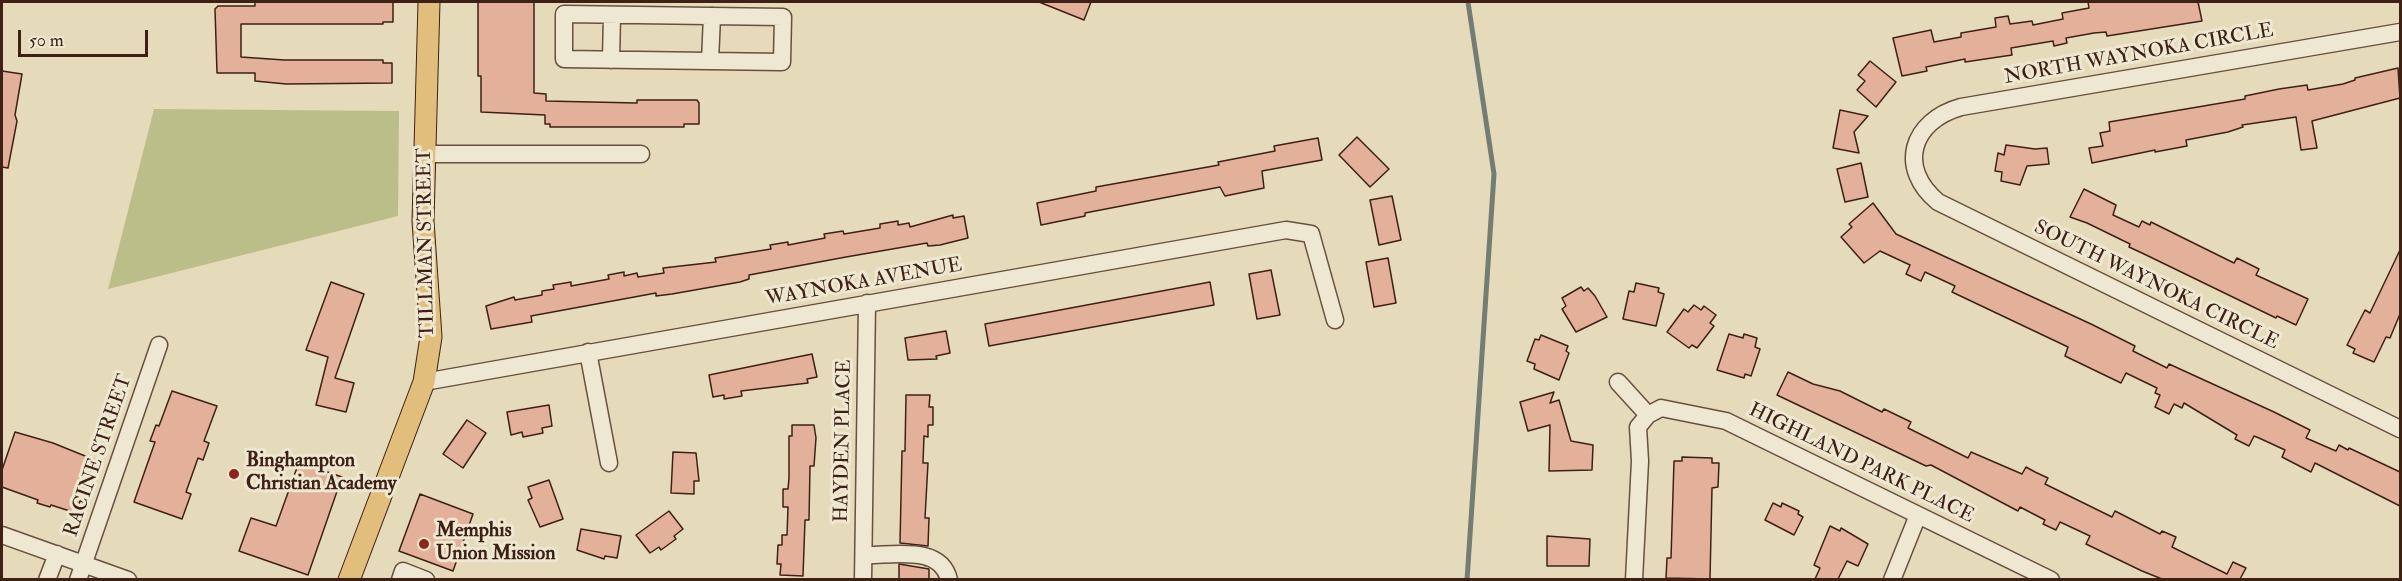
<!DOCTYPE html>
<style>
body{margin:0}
#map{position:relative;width:2402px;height:581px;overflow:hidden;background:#e5dbba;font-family:"IM FELL Double Pica",serif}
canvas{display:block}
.frame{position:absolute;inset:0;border:3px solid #3f2015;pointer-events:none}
.scale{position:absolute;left:18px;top:30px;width:130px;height:27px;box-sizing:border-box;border:3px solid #3f2015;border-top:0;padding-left:8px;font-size:18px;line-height:21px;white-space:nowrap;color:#3f2015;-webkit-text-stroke:4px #eee8d2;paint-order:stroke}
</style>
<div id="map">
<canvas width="2402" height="581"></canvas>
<div class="frame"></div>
<div class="scale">50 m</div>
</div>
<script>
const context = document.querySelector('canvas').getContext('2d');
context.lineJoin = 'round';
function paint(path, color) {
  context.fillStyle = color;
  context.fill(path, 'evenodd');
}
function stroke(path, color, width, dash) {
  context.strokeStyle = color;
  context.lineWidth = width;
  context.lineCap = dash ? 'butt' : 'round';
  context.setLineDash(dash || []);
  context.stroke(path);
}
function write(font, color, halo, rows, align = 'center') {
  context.font = font + ' "IM FELL Double Pica",serif';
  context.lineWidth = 6;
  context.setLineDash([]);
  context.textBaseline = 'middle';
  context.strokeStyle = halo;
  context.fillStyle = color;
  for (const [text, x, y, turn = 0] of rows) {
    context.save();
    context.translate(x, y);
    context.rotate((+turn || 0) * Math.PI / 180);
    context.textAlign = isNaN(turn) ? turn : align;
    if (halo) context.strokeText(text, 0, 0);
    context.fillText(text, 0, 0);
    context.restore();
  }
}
const green = new Path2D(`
 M154 109 399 111 398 216 108 289Z`);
const stream = new Path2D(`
 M1467 580 1494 174 1468 2`);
const building = new Path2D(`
 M255 2H393V22H383V24H241V57L284 60H383V63H392V83L286 84 255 81V73H217L215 9 218 6H255Z
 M478 2H534V93L546 94V101L637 103V100H697L699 103V124H684V127H550V124H545V115L481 112V76H478Z
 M1039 2H1091L1084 20Z
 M2088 2H2198L2202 21 2107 36 2106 32 2094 33 2066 38 2067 43 2054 46 2053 41 2011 48 2012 55 1965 62V59L1926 67 1927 71 1902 76 1893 38 1931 30 1934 42 1961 37V33L1996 27 1995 18 2008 16 2010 24 2032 21 2033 25 2063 19 2062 13 2089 8Z
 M1870 61 1896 82 1876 107 1857 90 1865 81 1858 75Z
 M2398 68 2400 98 2312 121 2317 148 2301 150 2296 117 2242 125 2243 127 2228 132 2186 140 2187 146 2155 152V150L2092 163 2089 148 2103 146 2100 133 2110 131 2109 122 2245 99V96L2279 89 2307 85 2308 90 2343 84 2355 80V78Z
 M2 71 22 74 15 115 17 121 8 168 2 167Z
 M1840 110 1868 116 1854 132 1859 153 1833 148Z
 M1357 137 1389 169 1370 187 1339 155Z
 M1318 138 1322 160 1262 171 1264 188 1225 196 1220 187 1085 213V216L1041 225 1037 203 1096 191V187L1219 165 1218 162 1275 151 1274 146Z
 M2006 145 2035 149 2047 148 2049 164 2027 166 2020 185 2001 181 2002 172 1995 171 1998 153 2004 155Z
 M1861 163 1868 197 1845 202 1837 169Z
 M2084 189 2116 205 2113 215 2139 227 2142 221 2150 225 2151 222 2234 263 2237 258 2259 269 2256 275 2308 299 2296 325 2277 316 2276 318 2142 253 2129 247 2130 244 2087 223 2070 217Z
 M1392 196 1401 240 1379 245 1370 200Z
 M1873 203 1896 234 2091 324 2135 346 2133 351 2167 368 2169 364 2274 412 2310 430 2306 438 2336 451 2339 445 2348 450 2349 448 2400 472V506L2315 463 2311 472 2282 457 2285 450 2259 438 2254 436 2249 446 2235 439 2237 435 2184 403 2182 408 2174 404 2169 414 2155 407 2160 395 2155 393 2157 388 2126 373 2121 383 2065 356 2068 347 1952 292 1955 286 1925 272 1921 281 1906 274 1910 265 1880 251 1864 263 1841 237 1852 227 1849 224Z
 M953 215V218L964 216 968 238 940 245 928 246 927 243 846 257 749 275V279L740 282 672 294 656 296V293L531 316 532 322 491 329 486 306 514 297 515 300 542 295V291L554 289 553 285 571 282V286L609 279 608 275 624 272V276L637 273 638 277 664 273 663 268 716 262 715 258 771 249 770 245 788 242V245L825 238 824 234 843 231 844 234 880 228V224L898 221V225L909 223 910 227Z
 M2400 250V314L2390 338 2386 337 2374 362 2353 353 2355 349 2347 345 2365 310 2370 313Z
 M1388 258 1396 303 1374 307 1366 262Z
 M1271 270 1280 315 1257 319 1249 274Z
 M331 282 364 294 335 378 354 383 346 412 316 405 328 357 306 350Z
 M1210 282 1214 305 989 346 985 324Z
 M1636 283 1659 288 1658 292 1664 294 1656 326 1623 319 1629 291 1634 292Z
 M1581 287 1584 291 1588 288 1595 296 1607 317 1576 332 1562 309 1566 306 1562 298Z
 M1694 305 1701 310 1704 306 1716 315 1710 323 1714 326 1697 348 1692 345 1689 348 1667 332 1684 309 1688 312Z
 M946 331 950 353 936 356 937 359 908 360 905 338Z
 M1729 334 1743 338 1744 334 1757 338 1755 347 1760 349 1751 376 1745 374 1744 378 1717 370Z
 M1541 335 1568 346 1566 351 1569 353 1559 380 1534 369 1535 364 1527 361 1535 339 1539 340Z
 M812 354 817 377 807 379 808 383 741 391 742 396 724 399V395L713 397 709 375Z
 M1788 372 1813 384 1840 391 1882 412 1884 409 1911 422 1908 428 1968 458 1971 452 2022 474 2026 467 2035 472 2048 478 2045 484 2112 517 2115 511 2160 534 2162 531 2176 537 2172 547 2227 574 2233 562 2246 568 2240 579H2162L2142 571 2086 544 2090 536 2060 522 2056 530 2043 524 2045 520 2020 507 2018 511 1931 465 1926 466 1777 395Z
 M172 391 217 406 204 441 209 443 203 460 198 458 186 492 191 494 182 519 134 502 155 442 150 441 156 425 159 426Z
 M1554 392 1550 403 1559 400 1571 441 1593 445 1592 470 1549 471 1550 425 1528 431 1520 402Z
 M906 395H930L929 407H933V425H928V437L924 436 923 463H928L925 518H929L928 546 900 543 902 451H905Z
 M549 405 552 426 542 428 543 433 523 437 522 432 511 435 507 412Z
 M467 420 486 433 463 468 443 454Z
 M792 425H814L816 438 814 466H810L809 520H805L803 576 780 575 781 564H777L778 545H782V535H787L788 507H783V489H788L789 478V436H792Z
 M15 432 53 443 95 460 88 480 94 482 87 503 80 501 76 513 51 505 50 507 37 503 38 500 2 487V470Z
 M673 452 696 453 699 481H694V494L671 493Z
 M1682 457 1712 458V463H1719L1718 487 1712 488 1710 579 1666 578 1667 558H1671L1674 461H1682Z
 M299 462 342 477 308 575 239 551 251 518 276 526Z
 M549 480 563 519 540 527 528 500 532 498 528 487Z
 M420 494 473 514 453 571 399 551Z
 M1773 503 1781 507 1782 503 1799 511 1798 514 1803 517 1794 535 1765 520Z
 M669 511 683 529 674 536 676 539 661 550 659 547 650 553 636 535Z
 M1830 526 1840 531 1841 528 1868 544 1858 566 1847 561 1838 579H1815L1820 568 1814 565Z
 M581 529 621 536 617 558 605 556 604 559 577 550Z
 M1547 536 1590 539 1589 566H1547Z
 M899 564 929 569V579H899Z`);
const minor = new Path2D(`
 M564 14 783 17 782 62 564 59Z
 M2400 32 1961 107C1911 121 1897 168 1938 202L2400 429
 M611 60 612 15
 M710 61 712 16
 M425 154H641
 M588 352 609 463
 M424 382 1286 230 1311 234 1335 320
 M1618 382 1648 415
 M2 535 128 580
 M864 555C892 556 941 544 949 580
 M47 580 57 554
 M78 580 159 345
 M400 580 403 571 426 580
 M863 580 867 303
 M1634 580 1640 461 1638 427 1648 415 1661 408 1726 421 2051 580
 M1892 580 1918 515`);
const major = new Path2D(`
 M349 580 424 382 431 337 423 221 429 2`);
const markers = [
 [234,474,6,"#8f2418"],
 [424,544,6,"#8f2418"]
];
const streetNames = [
 ["NORTH WAYNOKA CIRCLE",2139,55,-10],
 ["TILLMAN STREET",427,243,-91],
 ["WAYNOKA AVENUE",864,283,-10],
 ["SOUTH WAYNOKA CIRCLE",2156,286,26],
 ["HAYDEN PLACE",844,441,-89],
 ["RACINE STREET",99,456,-71],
 ["HIGHLAND PARK PLACE",1861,464,26]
];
const poiNames = [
 ["Binghampton",246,462],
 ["Christian Academy",246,485],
 ["Memphis",436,532],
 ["Union Mission",436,555]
];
paint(green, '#bcbe8a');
stroke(stream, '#737d74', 5);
paint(building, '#e3b199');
stroke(building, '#3f2015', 1.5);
stroke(minor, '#684f3e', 19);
stroke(major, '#3f2015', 23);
stroke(minor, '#eee8d2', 16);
stroke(major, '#e2be7d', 21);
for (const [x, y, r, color] of markers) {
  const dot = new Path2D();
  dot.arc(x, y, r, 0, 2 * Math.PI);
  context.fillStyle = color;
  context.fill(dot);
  stroke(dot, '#eee8d2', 2);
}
write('20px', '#3f2015', '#eee8d2', streetNames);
write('bold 20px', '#3f2015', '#eee8d2', poiNames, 'left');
</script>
